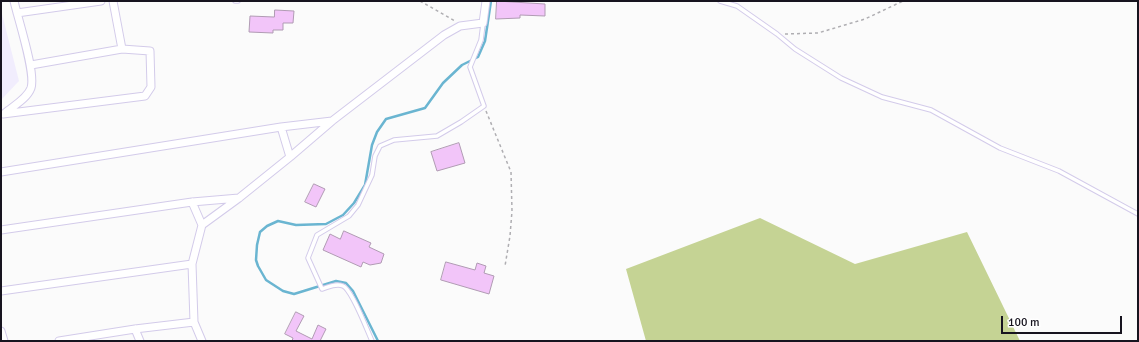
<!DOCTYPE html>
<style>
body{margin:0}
#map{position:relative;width:1139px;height:342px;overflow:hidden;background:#fbfbfb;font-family:Signika,sans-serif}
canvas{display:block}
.frame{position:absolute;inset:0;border:2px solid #17141f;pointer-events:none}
.scale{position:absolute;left:1001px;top:316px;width:121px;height:18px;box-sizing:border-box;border:2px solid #17141f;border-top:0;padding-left:5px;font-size:12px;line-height:14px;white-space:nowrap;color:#17141f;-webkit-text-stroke:3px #fff;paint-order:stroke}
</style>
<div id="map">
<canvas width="1139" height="342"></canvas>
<div class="frame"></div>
<div class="scale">100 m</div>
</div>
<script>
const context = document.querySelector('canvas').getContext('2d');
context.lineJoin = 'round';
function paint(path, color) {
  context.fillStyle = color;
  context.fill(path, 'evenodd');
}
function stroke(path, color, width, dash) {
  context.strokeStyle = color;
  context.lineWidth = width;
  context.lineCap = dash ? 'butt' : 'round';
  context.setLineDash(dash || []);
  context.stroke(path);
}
const built = new Path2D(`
 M1 10 19 81 1 100Z`);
const forest = new Path2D(`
 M760 218 855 264 967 232 1020 341H646L626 269Z`);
const stream = new Path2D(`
 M378 341 353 291 346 283 336 281 294 294 283 291 266 280 258 266 256 260 257 245 260 232 267 226 278 221 296 225 326 224 343 215 354 203 365 185 372 145 377 132 386 119 425 108 443 83 462 65 478 57 485 41 491 1`);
const building = new Path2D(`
 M497 1 545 4V16L520 15V18L496 19Z
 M275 10 294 11 293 23H283V30H273V33L249 32 250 16 274 17Z
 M459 143 465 163 437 171 431 152Z
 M314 184 325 189 316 207 305 202Z
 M344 231 371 243 369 247 384 254 381 263 370 265 363 262 361 267 323 250 330 234 340 239Z
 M446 262 475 270 477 263 486 266 484 273 494 276 489 294 441 280Z
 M296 312 304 316 296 331 312 339 318 325 326 329 320 341H292L293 338 285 334Z`);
const path = new Path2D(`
 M420 1 455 21
 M785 34 818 33 865 19 903 1
 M486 111 511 172 512 211 510 236 505 266`);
const lane = new Path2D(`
 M235 1H238
 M720 1 737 6 777 34 795 49 841 78 882 97 931 110 1000 148 1059 171 1138 214
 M372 341C367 330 352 290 343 286 336 283 329 287 322 289L308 258 317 235 349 216 358 205 372 175 375 156 380 146 394 140 437 136 461 122 484 106 470 67 481 40 483 24`);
const street = new Path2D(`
 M113 1 122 49
 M17 13 101 1
 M5 113C13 106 27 99 31 88 36 73 18 19 14 1
 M3 114 145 96 151 87 150 51 122 49 31 65
 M281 127 290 157
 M1 172 281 127 332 121
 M192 202 202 225
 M1 230 192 202 239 198
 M1 291 192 264
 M135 329 140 341
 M1 331 4 341
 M59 341 135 329 194 322
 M202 341 194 322 192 264 202 225 239 198 290 157 332 121 444 35 460 26 483 23 486 1`);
paint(built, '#f1edfd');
paint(forest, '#c5d394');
stroke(stream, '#6ab5d1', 2.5);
paint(building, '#f2c5f9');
stroke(building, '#b09bb3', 1);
stroke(lane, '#d3cbea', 5.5);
stroke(street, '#d3cbea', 9);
stroke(path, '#afaeb2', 1.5, [3, 3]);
stroke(lane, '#fff', 3.5);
stroke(street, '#fff', 7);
</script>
